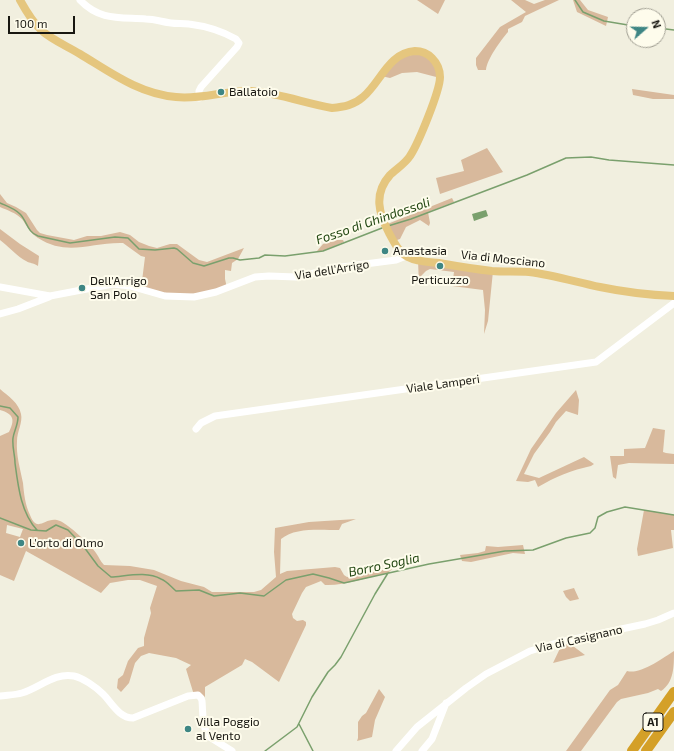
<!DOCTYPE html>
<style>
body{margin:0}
#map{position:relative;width:674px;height:751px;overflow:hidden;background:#f1efdf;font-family:"Exo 2",sans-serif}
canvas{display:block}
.north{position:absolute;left:626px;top:8px;width:40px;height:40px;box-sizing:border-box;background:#fefcec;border:1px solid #a2a094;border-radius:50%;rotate:70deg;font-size:11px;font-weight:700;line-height:16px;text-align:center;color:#181711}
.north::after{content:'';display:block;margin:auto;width:14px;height:18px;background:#3e8684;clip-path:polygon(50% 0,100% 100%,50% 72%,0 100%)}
.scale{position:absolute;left:8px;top:16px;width:67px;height:18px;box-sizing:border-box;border:2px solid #181711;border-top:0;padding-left:5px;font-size:12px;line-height:14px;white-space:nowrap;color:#181711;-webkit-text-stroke:3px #fefcec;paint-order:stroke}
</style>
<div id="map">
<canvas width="674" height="751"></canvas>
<div class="north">N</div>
<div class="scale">100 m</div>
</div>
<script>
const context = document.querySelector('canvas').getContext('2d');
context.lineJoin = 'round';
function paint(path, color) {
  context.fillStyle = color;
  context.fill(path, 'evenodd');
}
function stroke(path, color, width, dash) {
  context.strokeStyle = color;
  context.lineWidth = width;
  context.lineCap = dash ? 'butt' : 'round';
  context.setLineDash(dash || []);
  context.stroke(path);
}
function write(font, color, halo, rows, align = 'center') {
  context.font = font + ' "Exo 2",sans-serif';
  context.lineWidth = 4;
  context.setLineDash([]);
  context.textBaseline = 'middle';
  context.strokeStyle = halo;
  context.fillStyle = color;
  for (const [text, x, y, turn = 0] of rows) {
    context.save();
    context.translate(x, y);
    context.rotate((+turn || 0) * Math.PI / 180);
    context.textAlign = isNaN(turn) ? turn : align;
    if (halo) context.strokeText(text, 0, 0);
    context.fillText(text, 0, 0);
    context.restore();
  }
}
const green = new Path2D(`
 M417 0H445L438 14Z
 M511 0H525L534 4 545 0H559L525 16 522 22 508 29V32C501 40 487 59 486 70H478L476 65V58L500 27 526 12Z
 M573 0H580L588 10 608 17 606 26 577 12Z
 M427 53 440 78 417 72 402 73 390 78 381 76 397 57Z
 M632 89 674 95V99H653L633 95Z
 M487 148 503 172 440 194 436 178 464 171 461 160Z
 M0 194 7 203 16 207 26 213 37 230 40 233 47 235 74 240 87 236H101L120 232 130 235 139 242 149 246 157 248 170 244H177L199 260 207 262 244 248 238 259 232 263 231 271 225 270V279L227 288 216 292 165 296 141 289 145 257 141 256 123 243C91 242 68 257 38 238 30 233 27 226 22 219 16 213 7 210 0 207Z
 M452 198 454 202 428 212 430 223 429 226 420 220 406 227 400 239 394 241 385 225Z
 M0 229 20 244 39 256 38 266C32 262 31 264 26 261 18 257 8 246 0 240Z
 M334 240H343L344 242 323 251H317L323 244Z
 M418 260 493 271 488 321 484 334 485 310 483 290 452 286 454 272 430 269 426 271 421 276 422 282 419 286Z
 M0 389C8 396 19 403 21 414 23 422 17 432 17 441 16 455 20 468 23 483 24 494 25 504 30 515 38 535 45 515 60 521 68 524 91 545 96 553 99 557 100 561 104 565L130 566 154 570 181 581 204 587 212 592H254L261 590 276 577 274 552 275 528 309 522 356 519 342 524 339 530C321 530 295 527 281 539L280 574 287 571 335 567 340 568 344 575 347 577 393 568 388 573C369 577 343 586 325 585L321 581 306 587 302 593 292 614 293 618 297 621 303 620 306 622V625L279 682 252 662 245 659 242 665 205 687V696L202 701 194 695 186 669 191 665 176 658 149 653 141 656 135 663 129 683 121 692 117 688 118 679 123 675 128 661 138 648 144 646V638L151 613 150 608 157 586 140 580H128L110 583 101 593 26 551 14 581 0 575V436L9 432C15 420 14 414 0 410ZM7 525 23 529 20 537 6 533Z
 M576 390 579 400 578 415 566 411 556 422 550 432 534 454 524 474 539 478 584 457 594 464 591 466C572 470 555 477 538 487L535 480 528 482 516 481 531 449 556 413Z
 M653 428 665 430 663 452 666 453 674 454V464L629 463 618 465 616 479 613 477 610 456H624V449L645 448Z
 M644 510 674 515V530H671L673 548 638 556 637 549Z
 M523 545 525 554 513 553 471 562 462 561 460 555 478 553 485 551 486 546 498 547Z
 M574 588 579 599 570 601 566 597 563 591Z
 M572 640 573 646 585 655 553 663 563 642Z
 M674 651C674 666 674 683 661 691L658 689 648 693 621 699 617 702 581 751H566L610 690 618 685 627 671C640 675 663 658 674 651Z
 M379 689 385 697 375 720 372 737 357 741 358 738V722L362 716 366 713Z`);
const water = new Path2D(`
 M486 210 488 216 474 221 472 214Z`);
const stream = new Path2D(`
 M575 0 583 12 604 21 634 26
 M658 28 674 30
 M0 203C7 206 14 208 20 214 27 221 27 232 38 236L70 243 115 237 128 238 139 249 155 250 174 248 177 249 193 263 204 266 229 258H233L240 260 259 258 265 255 285 256 323 251 382 228
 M388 226 411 219 527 175 566 158 591 157 609 160 674 165
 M0 406 10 408 18 417C18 425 14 431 13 438 12 447 15 455 15 463 18 486 21 513 37 530
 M0 518 31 530 46 531 56 525 68 530 84 547 98 566 111 577C127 576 147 571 161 579 167 581 171 587 176 591L199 590 214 596 240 593 264 596 286 580 313 574 329 578 344 583 429 564 505 551 533 550 566 538 590 533 595 528 598 517 607 512 625 507 674 515
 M299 724 313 751
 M265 751 297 727 312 697 328 672 335 665 341 657 375 594 388 573`);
const minor = new Path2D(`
 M80 0C100 21 120 17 146 19 154 19 163 22 171 23 177 24 183 23 189 24 205 26 222 31 236 39L239 43 237 47 201 87 199 91V98
 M0 287 50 296 113 284 130 286 165 296 194 297 216 292 255 277 269 276 296 277 342 267 396 260 406 256
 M0 314 18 309 49 297
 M196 429 201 423 215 416 596 362 674 303
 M0 696C7 695 15 695 22 693 39 688 55 672 74 676 83 678 96 687 103 694 112 703 119 718 133 718L188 696 198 695 201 698 202 701C203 713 202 726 208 736L232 751
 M396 751 417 727 466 688 486 674 530 651 560 642 645 624 658 620 674 613
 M422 751 432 739 446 703`);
const major = new Path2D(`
 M20 0C26 11 32 21 41 30 52 40 67 46 80 54 110 72 139 94 176 97 201 100 226 90 251 91 278 93 305 103 332 108 344 107 354 105 363 97 381 82 388 53 415 51 422 51 427 53 432 58 437 63 440 70 440 77 440 91 418 144 410 156 405 164 396 169 390 175 373 194 379 214 389 233 394 242 399 253 408 257 417 262 429 262 439 263 456 266 474 269 492 271 504 272 517 271 529 272 553 275 576 282 600 287 624 292 649 295 674 296`);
const highway = new Path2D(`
 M632 751 674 692
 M646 751 674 712`);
const markers = [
 [221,92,4,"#3e8684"],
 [385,251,4,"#3e8684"],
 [440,266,4,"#3e8684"],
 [82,288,4,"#3e8684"],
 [21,543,4,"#3e8684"],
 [188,729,4,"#3e8684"]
];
const shields = [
 [653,722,20]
];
const shieldNames = [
 ["A1",653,722]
];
const poiNames = [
 ["Ballatoio",229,92],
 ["Anastasia",393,251],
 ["Perticuzzo",440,280,"center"],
 ["Dell'Arrigo",90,281],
 ["San Polo",90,295],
 ["L'orto di Olmo",29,543],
 ["Villa Poggio",196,722],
 ["al Vento",196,736]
];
const streetNames = [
 ["Via di Mosciano",503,259,6],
 ["Via dell'Arrigo",332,270,-9],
 ["Viale Lamperi",443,384,-8],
 ["Via di Casignano",579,639,-13]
];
const waterNames = [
 ["Fosso di Ghindossoli",373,221,-19],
 ["Borro Soglia",384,565,-12]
];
paint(green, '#d8b99c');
paint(water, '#7aa06d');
stroke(stream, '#7aa06d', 1.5);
stroke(minor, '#fff', 7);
stroke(major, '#e5c67e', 8);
stroke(highway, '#d4a028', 10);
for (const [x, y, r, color] of markers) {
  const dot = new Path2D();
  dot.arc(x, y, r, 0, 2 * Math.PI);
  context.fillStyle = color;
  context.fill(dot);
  stroke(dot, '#fefcec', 1.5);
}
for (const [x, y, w] of shields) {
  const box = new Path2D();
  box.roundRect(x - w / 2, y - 9, w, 18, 3);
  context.fillStyle = '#fefcec';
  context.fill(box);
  stroke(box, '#181711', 1);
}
write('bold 11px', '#181711', null, shieldNames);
write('12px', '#181711', '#fefcec', poiNames, 'left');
write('12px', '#181711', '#fefcec', streetNames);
write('italic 13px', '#224712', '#fefcec', waterNames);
</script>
